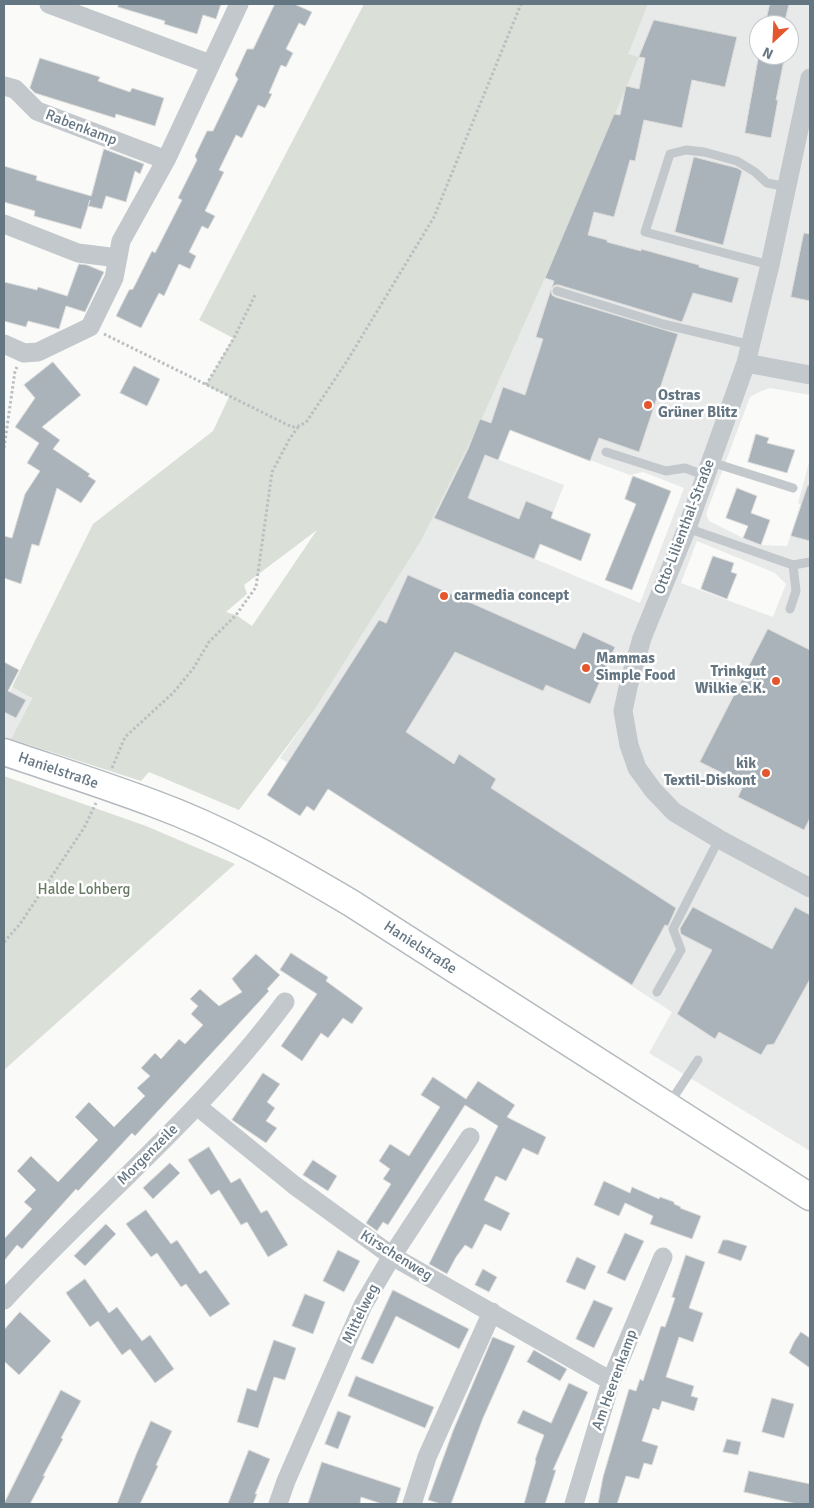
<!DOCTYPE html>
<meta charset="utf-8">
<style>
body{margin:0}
#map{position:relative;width:814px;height:1508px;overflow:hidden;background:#fafaf8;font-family:Signika,sans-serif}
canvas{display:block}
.frame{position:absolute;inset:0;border:5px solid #657683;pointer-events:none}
.north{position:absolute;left:749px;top:15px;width:50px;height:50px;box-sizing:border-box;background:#fff;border:1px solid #c1c8cd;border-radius:50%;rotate:205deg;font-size:14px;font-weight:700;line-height:20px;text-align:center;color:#657683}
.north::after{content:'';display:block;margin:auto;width:18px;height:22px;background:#e4572e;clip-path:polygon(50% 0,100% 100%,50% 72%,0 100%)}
</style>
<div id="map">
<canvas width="814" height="1508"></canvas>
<div class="frame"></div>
<div class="north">N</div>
</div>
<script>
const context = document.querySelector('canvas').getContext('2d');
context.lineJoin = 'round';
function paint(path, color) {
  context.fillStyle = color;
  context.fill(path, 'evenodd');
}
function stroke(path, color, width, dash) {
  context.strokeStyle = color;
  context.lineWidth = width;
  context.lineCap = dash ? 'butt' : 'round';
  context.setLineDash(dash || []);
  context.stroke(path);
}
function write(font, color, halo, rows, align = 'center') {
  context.font = font + ' Signika,sans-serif';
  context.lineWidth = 5;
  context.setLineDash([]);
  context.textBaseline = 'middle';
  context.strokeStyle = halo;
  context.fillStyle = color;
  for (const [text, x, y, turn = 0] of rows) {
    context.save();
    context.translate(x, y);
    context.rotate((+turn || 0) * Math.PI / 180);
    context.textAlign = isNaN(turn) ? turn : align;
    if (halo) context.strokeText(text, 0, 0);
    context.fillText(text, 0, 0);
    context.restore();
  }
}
const built = new Path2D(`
 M648 4H810V395L770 388 759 392 750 397 706 514 709 521 743 538 761 545 787 546 801 505 798 503 810 459V1151L649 1053 672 1012 280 758 315 709 421 541 485 412 545 278 638 57 627 54ZM759 25H789V55H759ZM509 430 630 475 643 472 684 488 640 603 535 559 564 485 499 460ZM697 541 775 573 786 584 773 617 681 583Z
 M12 687 32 697 11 739 4 737V704Z`);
const green = new Path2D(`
 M364 4H648L628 54 639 57 545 278 485 412 421 541 315 709 239 810 149 772 141 781 11 739 32 698 12 687 93 524 213 431 229 397 206 385 233 338 199 320ZM317 530 252 626 236 615 226 612 247 594 244 585Z
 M4 776 146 826 235 864 4 1070Z`);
const building = new Path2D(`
 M119 4H221L216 19 203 15 197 34 164 24 165 21 118 7Z
 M275 4H294L312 12 305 26 299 23 286 49 293 53 286 67 281 65 269 93 272 94 265 108 258 105 242 138 236 135 219 170 224 172 205 211 215 216 208 229 202 226 189 252 196 256 190 269 179 264 164 296 159 293 141 328 116 316 129 290 133 289 152 251 155 253 182 200 178 198 197 160 195 156 207 131H213L238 79 235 75 247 49H253Z
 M770 4H789L784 25H765Z
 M654 20 737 37 725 87 692 80 682 128 644 120 635 161 630 160 614 217 594 212 588 235 607 240V242L641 251V249L699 265V267L739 278 732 303 693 293 682 322 559 285H555L552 288 554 281 545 278 614 114 620 115 626 86 639 89 645 58 639 57Z
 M759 55H785L776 100H778L771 138 745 133Z
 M40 58 100 77 98 81 130 92 132 88 164 98 155 126 116 114 115 118 35 93 30 88Z
 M104 149 144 164 140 174 135 171 126 202 106 196 102 209 88 206 90 200 81 229 34 216 35 211 4 202V166L37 176 36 180 91 196Z
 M694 157 737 168 742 171 723 245 675 232Z
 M804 233 810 234V301L791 297Z
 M79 264 87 265 104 272 85 312 66 306 59 329 28 321 26 327 4 321V282L37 290 38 287 67 296Z
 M551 290 552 295 555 297 678 334 639 452 599 438 590 461 510 430 498 460 485 455 468 498 519 519 526 501 553 512 551 518 591 534 581 561 540 544 534 559 434 518 468 449 480 419 491 423 503 387 525 395 543 339 536 337Z
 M53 362 81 395 42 427 60 440 53 449 90 474 88 476 96 481 81 503 57 488 39 546 32 544 21 584 4 578V536L12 538 25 494 40 471 27 463 39 443 15 427 35 398 24 385Z
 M134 366 160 379 147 406 120 393Z
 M756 434 769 438 767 443 795 450 787 473 748 462Z
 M633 476 671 491 632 590 605 580 636 504 625 499Z
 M808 485 810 486V541L791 536Z
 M737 488 757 496 751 513 770 520 761 545 743 538 748 526 726 518Z
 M713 556 734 563 731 572 737 574 727 599 701 589Z
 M408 575 575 649 583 632 615 647 590 704 546 685 543 691 455 652 406 732 454 764 459 754 496 779 491 788 676 908 668 926 665 925 632 985 328 789 314 811 307 806 300 816 267 795 379 620 386 623Z
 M768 629 810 650V818L804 830 738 797 744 784 700 762Z
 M4 662 19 670 8 691 26 700 16 718 4 712Z
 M693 907 772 949 795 907 810 915V979L774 1044 767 1045 761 1055 719 1032 715 1039 677 1014 712 950 681 934 680 929Z
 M291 953 328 977 326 981 363 1008 352 1024 343 1018 328 1038 321 1033 302 1061 281 1046 317 994 280 970Z
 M256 954 280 975 267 989 269 991 135 1136 132 1133 78 1191 76 1189 22 1249 17 1245 4 1261V1239L32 1209 24 1202 36 1190 17 1171 31 1156 58 1182 98 1140 75 1117 89 1102 114 1127 145 1096 137 1088 150 1076 141 1068 155 1053 161 1059 179 1039 185 1044 203 1025 191 1014 198 1006 190 999 200 989 219 1006 242 992 232 979Z
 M263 1073 280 1084 267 1102 275 1108 266 1121 277 1128 266 1143 232 1120Z
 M433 1077 466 1099 478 1081 515 1105 507 1117 546 1137 538 1155 523 1148 506 1181 496 1176 484 1200 510 1213 501 1231 485 1224 472 1249 465 1245 456 1257 447 1274 429 1264 498 1126 465 1105 388 1225 383 1222 377 1231 366 1223 391 1184 383 1179 390 1169 379 1161 390 1144 409 1156 440 1107 421 1095Z
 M209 1147 231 1183 240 1178 261 1213 267 1210 288 1245 268 1257 247 1222 241 1225 219 1190 211 1195 188 1160Z
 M313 1160 337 1176 328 1191 303 1175Z
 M170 1163 180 1173 153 1199 143 1188Z
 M604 1181 630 1193 632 1187 659 1199 660 1197 674 1202V1204L681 1207 680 1208 701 1216 692 1239 650 1224 653 1216 625 1203 619 1216 594 1205Z
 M146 1210 171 1244 177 1240 200 1274 206 1270 230 1304 210 1317 186 1284 181 1287 157 1253 151 1257 126 1224Z
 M106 1224 116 1234 85 1266 74 1256Z
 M625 1233 644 1241 625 1281 607 1273Z
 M723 1240H728L747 1246 741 1261 718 1253Z
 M338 1250 360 1261 344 1292 323 1281Z
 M686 1255 705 1262 689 1308 703 1313 693 1342 679 1337 666 1377 694 1386 691 1396 698 1398 694 1411 662 1401 659 1410 653 1408 642 1441 658 1446 652 1465 644 1463 639 1479 626 1476 617 1504H598L603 1477 629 1389 636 1391 640 1379 643 1381 661 1326 665 1327 670 1313 675 1298 672 1297Z
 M577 1257 596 1266 585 1290 566 1282Z
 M483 1269 497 1277 489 1292 475 1285Z
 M85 1279 109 1313 117 1307 142 1341 150 1335 174 1369 155 1383 130 1349 122 1355 98 1321 90 1327 66 1293Z
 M393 1290 469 1329 459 1349 396 1316 373 1364 361 1359Z
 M305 1294 325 1302 313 1334 292 1326Z
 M594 1300 613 1308 594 1348 576 1339Z
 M20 1312 51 1341 19 1375 4 1361V1330Z
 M801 1332 810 1338V1368L789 1353 794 1342Z
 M493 1337 515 1346 483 1418 451 1504H441L428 1500 453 1431Z
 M274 1340 296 1348 285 1380 274 1377 258 1428 237 1422 247 1388 256 1391Z
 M534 1350 567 1369 560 1381 527 1362Z
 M356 1376 434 1407 425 1428 348 1396Z
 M569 1383 588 1392 553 1470H556L545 1504H524L536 1461 535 1460 544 1435 517 1423 523 1410 551 1423Z
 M61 1390 81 1401 61 1438 63 1439 43 1476H45L30 1504H4Z
 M772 1398 794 1404 784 1438 762 1432Z
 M338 1411 351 1416 338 1449 325 1444Z
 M151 1421 172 1431 156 1465 158 1466 140 1504H117L136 1455Z
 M727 1439 741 1442 738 1455 723 1452Z
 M249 1450 270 1459 255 1494H257L253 1504H228Z
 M322 1462 401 1488 396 1504H382L361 1497 360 1504H308Z
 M749 1471 810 1484V1504H797L744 1492Z`);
const path = new Path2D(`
 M104 334 292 427 300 426 307 421 347 361 434 217 521 4
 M206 385 234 338 255 295
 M4 448 15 371 17 367
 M112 768 125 737 173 693 193 669 209 642 236 615 256 587 272 472 290 438 299 426
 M4 942 20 924 84 828 96 803`);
const service = new Path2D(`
 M770 265 645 232 670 154 686 150 704 152 737 161 755 172 767 183 788 187
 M557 291 663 324 751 345
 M606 452 666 471 685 468 706 476
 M711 462 793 488
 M687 528 793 565 796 591 790 609
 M793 565 810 562
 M657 992 681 950 673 929 719 839
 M669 1104 698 1060`);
const minor = new Path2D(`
 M49 4 210 64
 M810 78 770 265 746 363 687 528 642 638 629 683 623 711 629 745 637 768 653 790 674 812 719 839 810 888
 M4 86 15 89 37 111 166 160
 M4 224 78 253 118 258
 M4 344 24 353 38 352 90 327 114 278 121 241 166 160 239 4
 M746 363 810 375
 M197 1106 294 1185 392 1256 611 1381
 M4 1300C96 1200 203 1113 285 1002
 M278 1504 286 1481 363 1305 392 1256 470 1137
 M412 1504 427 1457 492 1312
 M574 1504 611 1381 663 1257`);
const secondary = new Path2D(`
 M4 752C54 769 105 785 155 804 223 829 287 865 351 903L810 1197`);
const markers = [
 [648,405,5,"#e4572e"],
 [444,596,5,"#e4572e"],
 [586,668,5,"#e4572e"],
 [776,681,5,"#e4572e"],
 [766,773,5,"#e4572e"]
];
const streetNames = [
 ["Rabenkamp",81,128,21],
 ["Otto-Lilienthal-Straße",685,527,-69],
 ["Hanielstraße",58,771,19],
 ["Hanielstraße",420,948,33],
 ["Morgenzeile",148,1155,-45],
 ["Kirschenweg",396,1256,32],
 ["Mittelweg",361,1314,-64],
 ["Am Heerenkamp",615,1380,-70]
];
const poiNames = [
 ["Ostras",658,396],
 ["Grüner Blitz",658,413],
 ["carmedia concept",454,596],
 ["Mammas",596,659],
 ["Simple Food",596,676],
 ["Trinkgut",766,672,"right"],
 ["Wilkie e.K.",766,689,"right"],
 ["kik",756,764,"right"],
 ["Textil-Diskont",756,781,"right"]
];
const parkNames = [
 ["Halde Lohberg",84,890]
];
paint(built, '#e8e9e9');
paint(green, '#dadfd7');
paint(building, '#aab3b9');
stroke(building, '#dcdcda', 1);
stroke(secondary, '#b3babf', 29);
stroke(path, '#bbbfc2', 3, [2.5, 2.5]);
stroke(service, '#c3c8cc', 9);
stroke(minor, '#c3c8cc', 19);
stroke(secondary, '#fff', 26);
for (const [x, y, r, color] of markers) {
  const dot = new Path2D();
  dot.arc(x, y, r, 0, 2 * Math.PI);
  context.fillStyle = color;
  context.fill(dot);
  stroke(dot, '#fff', 2);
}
write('15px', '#657683', '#fff', streetNames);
write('bold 15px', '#657683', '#fff', poiNames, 'left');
write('15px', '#687a64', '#fff', parkNames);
</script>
